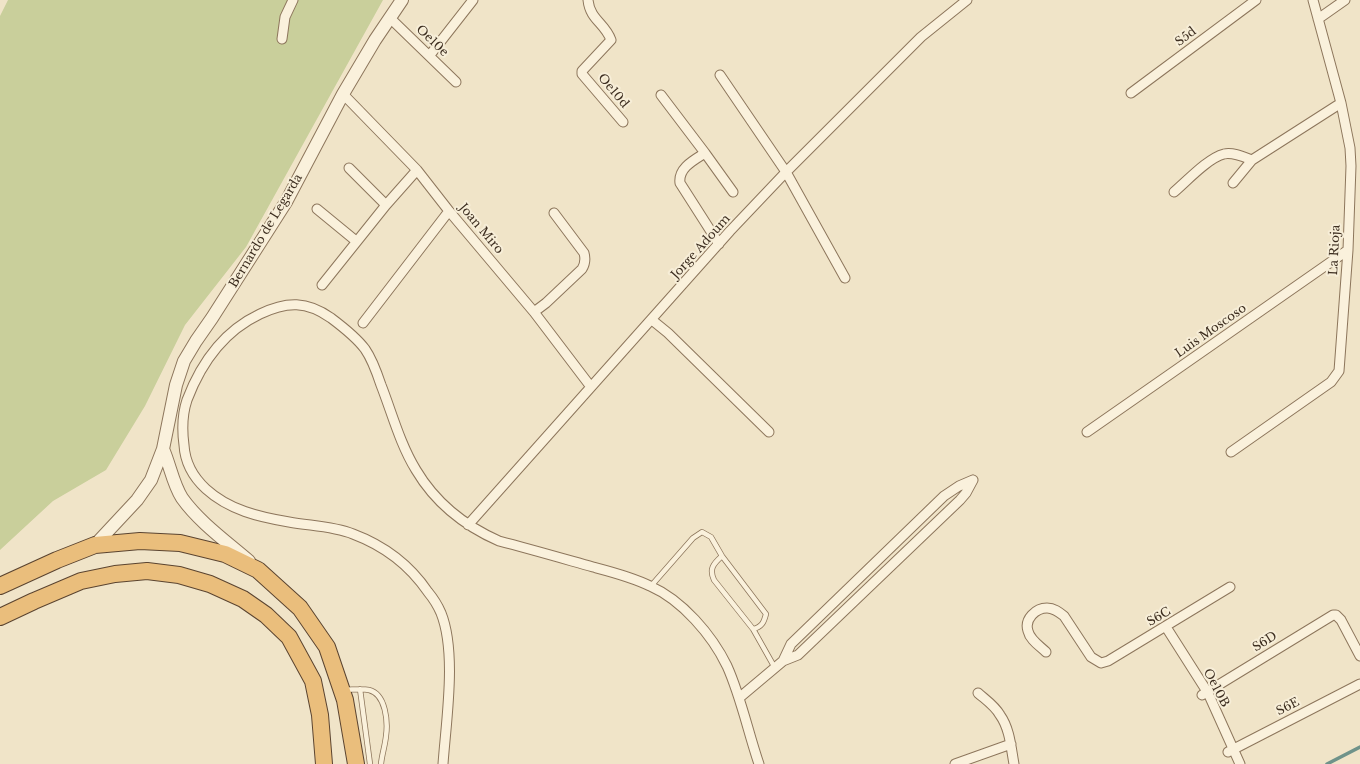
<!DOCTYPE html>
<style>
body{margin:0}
canvas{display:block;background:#f0e4c8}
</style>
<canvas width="1360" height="764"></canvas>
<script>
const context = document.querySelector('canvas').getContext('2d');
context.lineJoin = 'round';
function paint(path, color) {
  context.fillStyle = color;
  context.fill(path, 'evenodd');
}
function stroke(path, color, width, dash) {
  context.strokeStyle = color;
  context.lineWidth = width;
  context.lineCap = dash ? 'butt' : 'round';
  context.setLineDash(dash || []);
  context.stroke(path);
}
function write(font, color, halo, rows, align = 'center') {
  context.font = font + ' "Libre Baskerville",serif';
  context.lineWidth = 4;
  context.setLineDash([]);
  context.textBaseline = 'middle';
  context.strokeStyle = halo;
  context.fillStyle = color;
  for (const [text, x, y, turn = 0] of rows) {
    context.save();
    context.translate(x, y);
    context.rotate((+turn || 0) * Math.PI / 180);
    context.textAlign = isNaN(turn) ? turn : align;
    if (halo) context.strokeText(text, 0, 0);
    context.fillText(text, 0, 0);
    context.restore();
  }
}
const green = new Path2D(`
 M8 0H383L246 247 185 325 145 406 106 470 53 501 0 550V16Z`);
const stream = new Path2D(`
 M1327 764 1360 747`);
const service = new Path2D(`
 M651 586 693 538 702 532 711 537 722 556 766 614C764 622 762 627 753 629L714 580C709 569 713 564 722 556
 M753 629 775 668
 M360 689 370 764
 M344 690C352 690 361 688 369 690 386 694 388 722 386 736 385 746 382 754 381 764`);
const minor = new Path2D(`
 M588 0C590 20 605 23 611 40L582 71V74L623 122
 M390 18 456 82
 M1318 19 1345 0
 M282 39 285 17 293 0
 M430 55 473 0
 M720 75 786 172 845 278
 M1131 93 1256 0
 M343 94 417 170 449 211 534 312 591 387
 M661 95 705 153C694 160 678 168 680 183L719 244
 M705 153 733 192
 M349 168 386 205
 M1233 183 1252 160 1341 103
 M1174 192C1187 181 1208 158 1224 154 1233 152 1244 157 1252 160
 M317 209 356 241
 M322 285 386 205 417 170
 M534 312 546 303 582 269C585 264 586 260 584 253L554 213
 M652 320 668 333 769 432
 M363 323 449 211
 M1087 432 1348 250
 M1231 452 1331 382 1339 371 1348 250 1351 166 1350 148 1341 103 1313 0
 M468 525 730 231 786 172 921 37 967 0
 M1166 627 1208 693 1240 764
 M1046 652C1040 646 1030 640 1028 631 1024 619 1036 608 1047 608 1054 608 1059 612 1064 616L1091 657 1101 663 1108 661 1230 587
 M783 661 791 644 944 496 959 486 973 480
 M978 693C986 700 995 706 1000 715 1010 729 1011 748 1014 764
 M1202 695 1333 615H1336L1341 620 1360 656
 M739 698 783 661 798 655 960 500 966 493 973 480
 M1228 752 1360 684
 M443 764C446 721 457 653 441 613 438 606 433 598 428 592 409 564 385 546 353 534 333 526 311 526 289 522 259 517 229 510 206 489 193 477 185 463 184 445 182 430 182 415 187 400 201 363 224 331 260 314 287 301 307 301 331 318 343 327 356 337 365 349 372 359 377 373 381 385 392 413 400 444 416 470 435 502 465 526 499 541 530 549 561 558 593 567 612 572 632 577 650 586 682 600 712 635 727 666 741 697 748 732 759 764
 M955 764 1011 744`);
const tertiary = new Path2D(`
 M163 449C170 465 173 484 182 498 199 522 227 542 249 561
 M95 545 137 500 151 480 163 449 176 385 184 361 196 341 212 318 286 202 343 94 375 40 402 0`);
const trunk = new Path2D(`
 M0 586 57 560 95 545 140 541 180 543 225 554 258 570 300 608 327 647 345 700 356 764
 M0 617 34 601 81 581 115 574 147 571 179 575 210 584 243 599 266 615 289 637 313 681 320 715 324 764`);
const streetNames = [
 ["S5d",1186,37,-37],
 ["Oe10e",432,41,44],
 ["Oe10d",613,91,50],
 ["Joan Miro",481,229,50],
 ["Bernardo de Legarda",266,231,-59],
 ["Jorge Adoum",701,247,-48],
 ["La Rioja",1335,250,-87],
 ["Luis Moscoso",1211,331,-35],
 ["S6C",1159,617,-31],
 ["S6D",1265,642,-32],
 ["Oe10B",1216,688,62],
 ["S6E",1288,707,-27]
];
paint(green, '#c9cf9b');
stroke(stream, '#6f938a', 3.5);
stroke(service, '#8d765c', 6);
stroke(minor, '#8d765c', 11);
stroke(tertiary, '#8d765c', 14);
stroke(trunk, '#5b4430', 18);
stroke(service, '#faf1dc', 4.5);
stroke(minor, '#faf1dc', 9);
stroke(tertiary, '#faf1dc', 12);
stroke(trunk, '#eabe7c', 16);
write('12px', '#3d2e20', '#f7eed8', streetNames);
</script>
